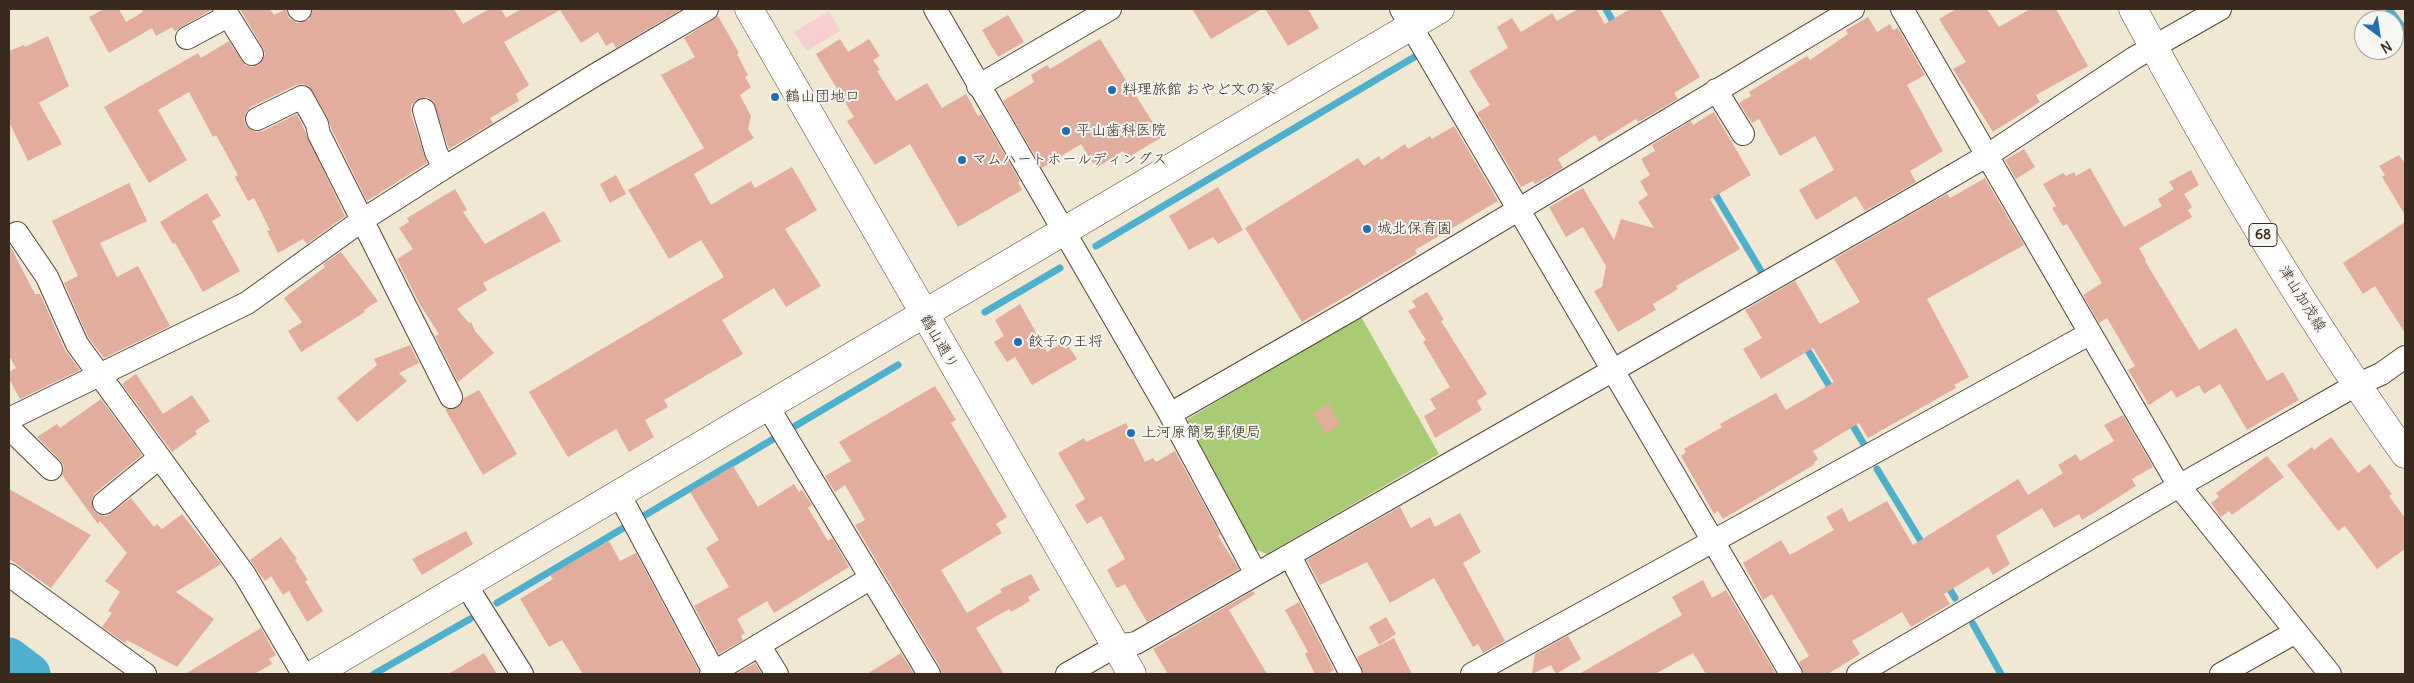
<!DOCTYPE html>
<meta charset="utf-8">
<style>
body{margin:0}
#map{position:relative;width:2414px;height:683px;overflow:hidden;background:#f0e8d3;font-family:Delius,sans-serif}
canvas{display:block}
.frame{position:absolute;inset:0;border:10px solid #3b2a1e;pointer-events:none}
.north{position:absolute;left:2354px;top:10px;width:50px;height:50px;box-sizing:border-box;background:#f6f6f2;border:1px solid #aba49d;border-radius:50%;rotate:149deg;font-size:14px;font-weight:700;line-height:20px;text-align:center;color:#3b2a1e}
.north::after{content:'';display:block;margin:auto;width:18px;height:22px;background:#1f6fb2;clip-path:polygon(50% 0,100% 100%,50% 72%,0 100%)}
</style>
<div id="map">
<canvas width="2414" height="683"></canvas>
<div class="frame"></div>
<div class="north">N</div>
</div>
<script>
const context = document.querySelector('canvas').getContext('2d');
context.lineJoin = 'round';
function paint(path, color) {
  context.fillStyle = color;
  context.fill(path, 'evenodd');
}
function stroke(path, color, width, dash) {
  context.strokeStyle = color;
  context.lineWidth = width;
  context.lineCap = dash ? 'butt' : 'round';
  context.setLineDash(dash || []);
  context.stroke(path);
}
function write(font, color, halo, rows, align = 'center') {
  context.font = font + ' Delius,"Klee One",sans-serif';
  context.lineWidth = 4;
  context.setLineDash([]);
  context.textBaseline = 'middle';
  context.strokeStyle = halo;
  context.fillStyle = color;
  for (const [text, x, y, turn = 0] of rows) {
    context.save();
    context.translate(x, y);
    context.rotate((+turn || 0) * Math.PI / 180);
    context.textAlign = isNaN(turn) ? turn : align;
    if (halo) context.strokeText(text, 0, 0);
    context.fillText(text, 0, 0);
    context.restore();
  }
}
const built = new Path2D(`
 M829 11 840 31 807 51 794 32Z`);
const green = new Path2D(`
 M1360 315 1439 454 1267 554 1250 547 1186 427 1188 419Z`);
const stream = new Path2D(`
 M1606 9 1616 27
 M2389 9 2405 30
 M1711 187 1761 271
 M1096 246 1416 56
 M985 312 1060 268
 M1804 344 1833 392
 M1849 419 1865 446
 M1877 469 1925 548
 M1946 583 1955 598
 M497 603 898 365
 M1973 624 2001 674
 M374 674 470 619`);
const river = new Path2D(`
 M9 658 30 674`);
const building = new Path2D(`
 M104 9H119L126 22 143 12 141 9 211 10 175 31 172 27 156 36 152 28 109 53 89 17Z
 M240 9H270L274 15 286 9 289 18 297 23 309 20 313 9H454L463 24 489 9H501L506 18 521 9H682L616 48 613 42 606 46 598 32 581 43 560 10 504 42 529 85 516 94 519 101 490 118 493 123 449 149 433 101 427 97 415 101 411 106V114L427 163 367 201 332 130 328 118 309 86 303 84 296 85 251 107 246 112 244 119 245 125 256 132 263 131 297 114 345 216 307 244 303 239 278 253 267 231 270 230 254 198 248 201 235 177 238 175 216 135 213 137 189 92 158 110 187 160 149 183 104 107 198 53 201 58 229 41 245 65 252 67 259 65 265 54 263 48Z
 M1192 9H1262L1211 39Z
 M1265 9H1308L1319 28 1288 46Z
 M1578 9H1596L1605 24 1630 9H1660L1700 77 1674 93 1678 99 1638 122 1636 119 1599 142 1595 135 1558 159 1563 168 1535 184 1533 181 1521 187 1477 113 1490 105 1469 71 1508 48 1497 27 1512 18 1521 32 1552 13 1557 21Z
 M1956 9H1987L1999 27 2030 9H2056L2088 66 2036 95 2040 102 1993 132 1953 69 1966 62 1939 19Z
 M1008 15 1024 42 998 57 982 30Z
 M718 16 739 53 737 54 748 75 745 77 751 87 740 95 751 116 748 129 754 138 694 174 711 205 751 181 755 188 792 167 817 210 785 229 821 286 786 307 774 288 722 320 743 354 664 400 668 407 645 420 654 437 629 452 616 429 568 457 529 392 724 277 701 240 669 259 628 190 704 148 661 75 695 57 684 38Z
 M1868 17 1877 32 1890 24 1893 30 1898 28 1925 75 1907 85 1943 151 1910 171 1916 182 1865 211 1856 196 1816 220 1799 190 1834 170 1815 136 1780 156 1759 119 1752 123 1739 103 1751 96 1749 92 1807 56 1810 60 1848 34 1846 30Z
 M48 36 69 86 39 103 62 144 28 161 9 122V51L24 45 25 47Z
 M840 39 848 52 869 39 880 56 873 60 880 70 877 71 896 101 927 83 942 108 966 94 978 116 981 114 1020 181 1018 182 1022 190 958 227 910 144 875 165 847 121 854 117 816 54Z
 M1100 39 1162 137 1127 158 1123 151 1096 168 1081 144 1042 168 1003 101 1034 82 1031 75 1047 65 1050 69Z
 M1714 112 1751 175 1710 199 1740 249 1676 286 1678 289 1653 304 1656 310 1618 332 1594 291 1602 287 1606 266 1583 227 1566 237 1549 207 1583 188 1614 240 1621 219 1654 228 1638 202 1648 195 1640 181 1650 175 1641 159 1655 151 1652 145 1691 121 1693 125Z
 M1454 126 1498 201 1415 250 1417 254 1302 322 1245 228 1358 158 1364 166 1379 156 1381 160 1405 144 1408 149 1430 136 1432 139Z
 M2024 149 2035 167 2016 179 2005 160Z
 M2399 155 2405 163V215L2382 177 2385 175 2379 166Z
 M2090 168 2124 227 2162 206 2158 199 2174 189 2169 182 2191 170 2199 185 2184 194 2192 207 2188 210 2192 217 2139 248 2146 260 2145 261 2199 350 2236 328 2267 381 2283 372 2299 400 2247 430 2220 384 2204 394 2199 385 2176 398 2172 390 2149 405 2128 370 2135 366 2107 318 2099 323 2083 295 2102 283 2067 224 2063 226 2052 208 2056 206 2043 184 2063 173 2066 176 2074 172 2076 176Z
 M616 175 626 194 610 203 600 184Z
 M1985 178 2024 245 1927 299 1969 377 1954 385 1956 388 1868 438 1859 423 1813 451 1818 459 1814 462 1815 464 1723 519 1718 511 1714 514 1681 456 1686 452 1684 449 1722 427 1720 424 1776 393 1786 410 1834 382 1813 348 1761 379 1743 349 1762 338 1745 310 1795 281 1820 324 1860 302 1834 259 1947 194 1950 198Z
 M129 183 147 221 100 243 117 277 138 266 170 326 104 358 88 337 64 283 78 276 52 221Z
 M1218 187 1243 230 1218 244 1213 237 1189 250 1169 216Z
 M455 189 467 210 463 212 485 244 544 211 561 241 483 283 487 290 457 309 469 323 471 322 475 331 494 353 458 382 435 336 439 334 419 303 397 259 413 249 399 228 409 222 407 218Z
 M207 193 221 216 212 221 240 271 203 292 175 243 173 244 160 222Z
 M2405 222V333L2375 286 2363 294 2343 263Z
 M9 244 35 294H40L65 350 80 370 20 399 9 379V372L16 368 9 356Z
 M341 252 378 301 364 310 365 312 301 352 288 331 302 322 284 298 325 267 323 264Z
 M1427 292 1444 320 1441 321 1487 394 1477 401 1482 410 1435 438 1424 416 1436 409 1430 399 1450 387 1423 342 1426 340 1408 311 1416 307 1412 301Z
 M1020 304 1047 352 1065 341 1077 359 1032 385 1015 357 1007 362 994 342 1004 336 995 320Z
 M410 345 419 363 399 373 407 381 357 422 337 398 377 365 374 359Z
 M136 374 163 414 192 395 210 421 195 431 197 434 172 452 122 384Z
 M935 386 956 420 951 423 1007 517 996 524 1002 533 941 570 967 613 1002 592 1000 589 1031 574 1040 590 1028 597 1030 601 1011 612 1009 609 976 628 1004 674H942L940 667 855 525 865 520 845 485 835 492 825 476 851 461 839 442Z
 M479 390 517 454 483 475 445 409 457 408 464 398Z
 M101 399 142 455 95 493 92 499 94 511 99 515 107 516 131 498 154 527 157 524 162 529 182 514 221 564 176 592 214 619 177 667 127 640 125 643 102 627 112 613 108 611 120 592 105 581 127 553 100 521 98 524 62 475 64 466 60 460 37 437 57 424 60 428Z
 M1329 404 1340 425 1325 434 1313 413Z
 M2123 415 2153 467 2132 479 2136 486 2082 520 2079 514 2054 528 2042 508 1996 536 2010 564 1993 575 1988 567 1944 594 1950 604 1911 627 1902 612 1852 641 1860 654 1828 674H1804L1799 662 1809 656 1772 594 1763 600 1743 563 1781 540 1790 555 1834 530 1826 517 1842 508 1849 522 1887 501 1913 545 2018 479 2028 495 2063 473 2058 465 2076 454 2080 461 2114 441 2104 425Z
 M1126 423 1145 462 1153 458 1156 462 1175 451 1220 534 1218 536 1239 569 1147 622 1125 584 1117 588 1107 570 1125 559 1101 516 1087 524 1075 505 1085 499 1058 453 1084 438 1086 442Z
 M2331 437 2358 473 2370 464 2392 494 2389 496 2405 518V549L2377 569 2345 526 2338 531 2287 465 2312 447 2314 450Z
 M2267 456 2284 477 2232 515 2229 511 2221 517 2211 503 2219 497 2216 493Z
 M733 466 758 507 794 484 799 492 802 490 812 505 808 508 828 541 832 538 849 567 774 613 767 601 737 619 745 633 741 636 743 640 719 654 694 606 729 587 706 548 719 540 690 492Z
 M9 489 91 535 51 588 9 559Z
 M1400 507 1411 528 1430 517 1435 527 1460 513 1481 552 1463 563 1505 641 1483 653 1478 644 1473 647 1434 578 1390 603 1367 562 1320 585 1307 560Z
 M466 531 473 544 422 575 412 559Z
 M281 537 297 559 295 560 308 580 305 581 323 611 307 622 289 591 283 595 271 576 265 581 250 560Z
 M609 541 620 561 636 553 699 671 698 674H583L562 640 549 647 520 599 553 579 550 575Z
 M1703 580 1712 598 1726 590 1776 674H1706L1693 653 1655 674H1579L1682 615 1672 597Z
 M1253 591 1255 594 1229 610 1267 674H1168L1153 649Z
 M1299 602 1334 670 1327 674H1315L1305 654 1308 652 1285 610Z
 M1386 617 1396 634 1379 645 1369 627Z
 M261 628 276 655 269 659 272 664 254 674H185Z
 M1568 636 1581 659 1556 674 1551 665 1532 674 1535 654Z
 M1394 638 1412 674H1364L1357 657Z
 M484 653 497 674H448Z
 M901 653 914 674H867Z
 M755 663 762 674H736Z`);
const street = new Path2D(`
 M224 9 252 54
 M299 9 300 10
 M935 9 1170 414 1256 574
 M1401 9 1791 674
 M1902 9 2179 486 2330 674
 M187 38 228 16
 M978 86 1110 9
 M1716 90 1743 134
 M424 110 436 152 444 168
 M257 119 302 97 317 124 319 134 451 397
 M17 233 47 277 77 344 245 575 303 674
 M768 407 929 674
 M1170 414 1356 307 1853 9
 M9 419 247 303 361 221 444 168 595 75 707 9
 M9 428 51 469
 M619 494 714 672
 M104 503 159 458
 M1290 556 1351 674
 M9 575 145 674
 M466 585 522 674
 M759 645 777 674
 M711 674 871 578
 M1067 674 1116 646 1136 643 1916 197 1988 155 2134 58 2220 9
 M1472 674 2089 334
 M1858 674 2179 486 2356 385 2381 374 2405 357
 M2221 674 2296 632`);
const secondary = new Path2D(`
 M749 9 1132 674
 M314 674 1440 9`);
const primary = new Path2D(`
 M2133 9C2215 161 2304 313 2405 454`);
const markers = [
 [1112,90,5,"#1f6fb2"],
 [775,97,5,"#1f6fb2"],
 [1066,131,5,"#1f6fb2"],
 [962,160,5,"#1f6fb2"],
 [1367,229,5,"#1f6fb2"],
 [1018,342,5,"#1f6fb2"],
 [1131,433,5,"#1f6fb2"]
];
const shields = [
 [2263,235,28]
];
const shieldNames = [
 ["68",2263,235]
];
const poiNames = [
 ["料理旅館 おやど文の家",1122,90],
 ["鶴山団地口",785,97],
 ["平山歯科医院",1076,131],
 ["マムハートホールディングス",972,160],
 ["城北保育園",1377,229],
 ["餃子の王将",1028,342],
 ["上河原簡易郵便局",1141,433]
];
const streetNames = [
 ["津山加茂線",2302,299,58],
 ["鶴山通り",939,342,60]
];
paint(built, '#f7cfd0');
paint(green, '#a8cb74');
stroke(stream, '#4fb0ce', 7);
stroke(river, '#4fb0ce', 41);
paint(building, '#e3ad9e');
stroke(street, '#564639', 24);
stroke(secondary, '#564639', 29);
stroke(primary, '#564639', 29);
stroke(street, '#fff', 22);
stroke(secondary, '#fff', 28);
stroke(primary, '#fff', 28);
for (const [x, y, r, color] of markers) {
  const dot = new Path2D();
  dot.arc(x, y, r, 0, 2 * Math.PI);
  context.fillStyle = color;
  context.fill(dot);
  stroke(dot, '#f6f6f2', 2);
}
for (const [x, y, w] of shields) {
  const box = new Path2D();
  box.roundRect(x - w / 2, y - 11.5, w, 23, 4);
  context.fillStyle = '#f6f6f2';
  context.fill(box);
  stroke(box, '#3b2a1e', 1);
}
write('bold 14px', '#3b2a1e', null, shieldNames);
write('15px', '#3b2a1e', '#f6f6f2', poiNames, 'left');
write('15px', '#3b2a1e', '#f6f6f2', streetNames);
</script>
